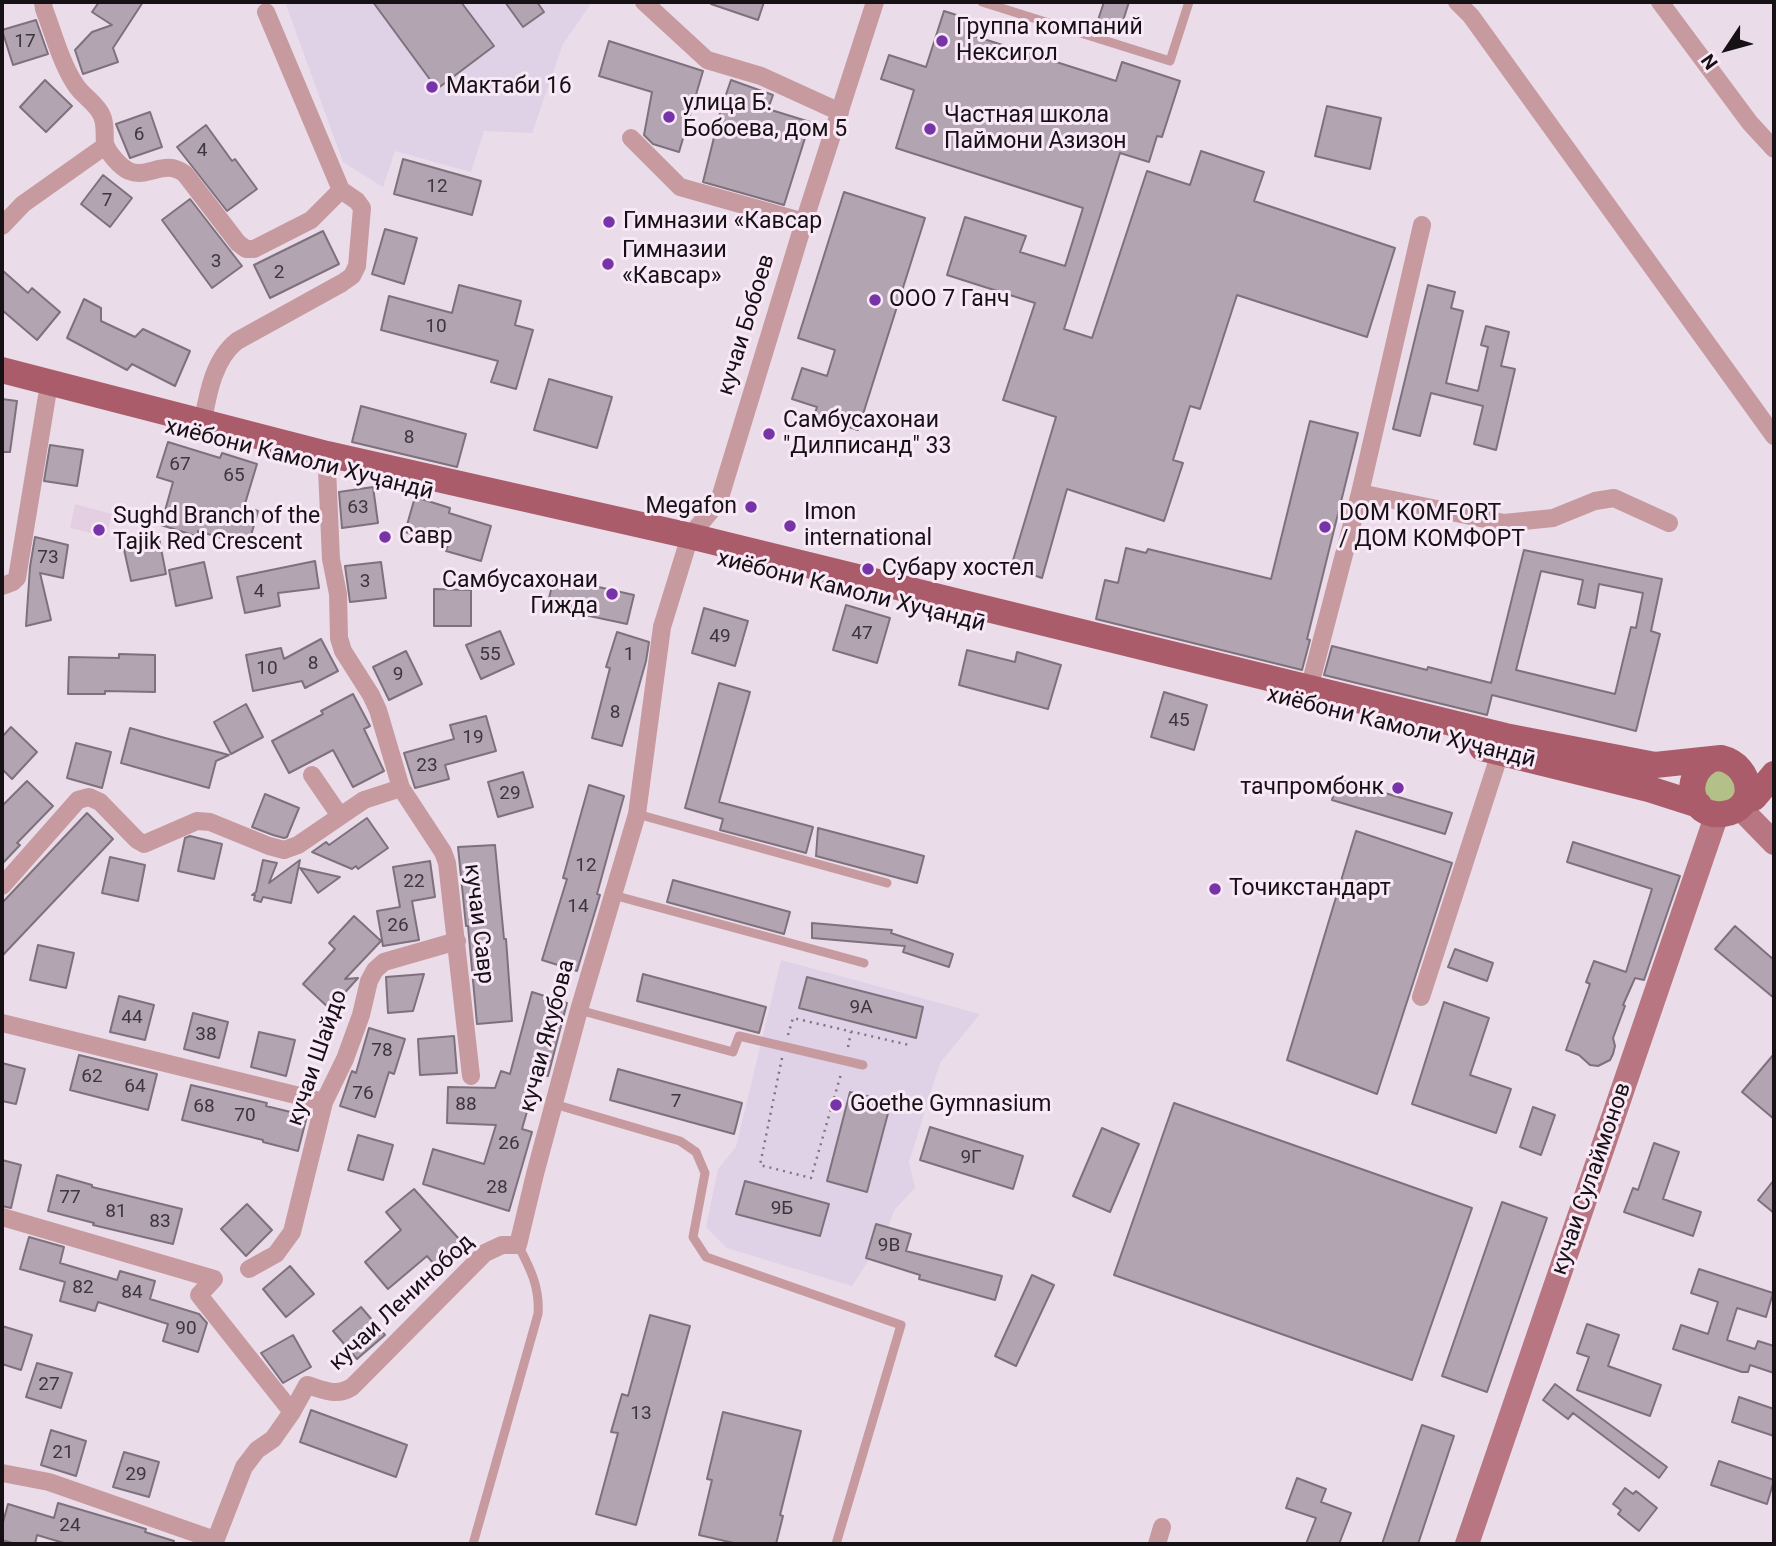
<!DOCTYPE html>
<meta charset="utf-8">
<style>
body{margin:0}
#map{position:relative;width:1776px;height:1546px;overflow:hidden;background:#ebdce9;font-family:Roboto,sans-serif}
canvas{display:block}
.frame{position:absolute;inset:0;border:4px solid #161115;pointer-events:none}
.north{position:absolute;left:1692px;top:14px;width:70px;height:70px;-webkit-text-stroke:5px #f9e9f7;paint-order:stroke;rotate:234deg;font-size:19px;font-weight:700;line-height:28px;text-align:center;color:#161115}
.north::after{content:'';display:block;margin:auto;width:24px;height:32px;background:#161115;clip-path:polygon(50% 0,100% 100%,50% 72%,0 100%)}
</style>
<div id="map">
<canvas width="1776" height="1546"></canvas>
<div class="frame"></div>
<div class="north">N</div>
</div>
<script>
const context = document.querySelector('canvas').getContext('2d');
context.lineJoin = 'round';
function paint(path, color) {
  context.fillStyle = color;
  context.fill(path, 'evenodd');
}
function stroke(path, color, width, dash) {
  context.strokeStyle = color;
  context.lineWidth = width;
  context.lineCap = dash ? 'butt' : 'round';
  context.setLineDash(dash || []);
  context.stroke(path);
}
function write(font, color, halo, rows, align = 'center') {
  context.font = font + ' Roboto,sans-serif';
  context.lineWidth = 6;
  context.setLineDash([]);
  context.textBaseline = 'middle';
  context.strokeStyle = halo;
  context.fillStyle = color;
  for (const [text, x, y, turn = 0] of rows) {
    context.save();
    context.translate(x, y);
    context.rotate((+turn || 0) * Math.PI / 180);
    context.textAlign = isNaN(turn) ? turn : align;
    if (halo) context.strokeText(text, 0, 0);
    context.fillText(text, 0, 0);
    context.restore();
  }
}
const built = new Path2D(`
 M75 504 112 514 106 537 70 528Z`);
const education = new Path2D(`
 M285 2H592L563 44 532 133 484 131 471 172 395 151 383 187 343 162Z
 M781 960 980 1014 940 1063 909 1162 915 1188 895 1209 884 1237 852 1286 727 1248 706 1227 718 1169 736 1147Z`);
const green = new Path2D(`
 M1714 771H1724L1736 784 1733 798 1716 804 1705 795 1704 781Z`);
const building = new Path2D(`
 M99 2H143L113 48 118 62 83 74 75 50 92 32 112 25 92 12Z
 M373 2H461L494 46 437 89Z
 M505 2H537L544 12 523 27Z
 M712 2H764L758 20 711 4Z
 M1104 2H1129L1121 27 1098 20Z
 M944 11 972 20 968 34 1116 81 1122 62 1180 81 1162 137 1157 136 1149 162 1120 153 1064 329 1092 338 1147 171 1190 185 1201 151 1264 172 1254 201 1395 248 1367 337 1237 295 1200 409 1190 406 1173 460 1183 463 1164 521 1067 489 1042 578 1011 567 1056 417 1003 400 1035 303 947 275 965 217 1026 236 1020 252 1065 266 1083 208 896 148 914 90 881 79 889 55 926 67Z
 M36 20 48 54 13 65 2 30Z
 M609 41 703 71 679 152 653 144 644 135 652 92 599 76Z
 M45 80 72 106 46 132 20 107Z
 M731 80 773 95 768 109 810 122 784 205 703 182 721 109Z
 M1327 106 1381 118 1370 169 1315 156Z
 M150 112 162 147 130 158 116 124Z
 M206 125 232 161 235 159 257 189 227 211 177 147Z
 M403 159 481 181 472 215 394 194Z
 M103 175 132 198 110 227 81 204Z
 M844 192 925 218 858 430 814 416 817 407 792 399 802 368 827 376 835 350 798 338Z
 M190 199 242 266 212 288 162 220Z
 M385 229 417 238 404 284 372 274Z
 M323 231 339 264 270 298 254 265Z
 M2 270 28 293 32 288 60 312 37 340 2 310Z
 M459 285 521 301 515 325 533 330 516 389 491 382 498 361 381 330 389 296 452 313Z
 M1428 285 1455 292 1451 308 1463 311 1446 383 1478 391 1488 347 1481 345 1486 326 1509 332 1501 366 1515 369 1496 450 1474 444 1483 406 1431 393 1420 436 1393 429Z
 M84 299 101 308V321L135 337 143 329 190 351 175 386 132 364 127 370 67 338Z
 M549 379 612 397 597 448 534 430Z
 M2 399 17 401 10 452H2Z
 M361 406 466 434 457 467 352 442Z
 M1310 421 1358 433 1307 639 1310 640 1302 670 1096 619 1105 580 1118 583 1126 548 1146 553 1148 549 1271 579Z
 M168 442 220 458 222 453 257 464 244 507 258 511 248 546 198 531 199 537 161 525 173 482 157 477Z
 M50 445 83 450 77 486 44 481Z
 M373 487 378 523 342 528 339 492Z
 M415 497 450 508 449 513 491 526 481 561 446 551 448 545 405 532Z
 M35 537 68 545 63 578 40 573 51 620 26 626 30 567Z
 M159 538 166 574 131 581 123 545Z
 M1524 550 1662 579 1651 631 1660 634 1636 731 1492 695 1487 715 1324 675 1332 646 1427 670 1428 667 1491 683ZM1541 571 1583 580 1578 604 1595 608 1599 584 1643 593 1636 628 1631 627 1615 694 1516 670Z
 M315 561 319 588 278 593 280 606 245 613 237 577Z
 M204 562 212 598 176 606 169 570Z
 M381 562 386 598 350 602 345 566Z
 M554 577 634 595 627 624 547 607Z
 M434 589 471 590V626H434Z
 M846 605 890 618 877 663 833 650Z
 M704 608 748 621 735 666 692 653Z
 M500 631 514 664 481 679 466 645Z
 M617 632 649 642 646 661 622 746 592 738 610 668 606 667Z
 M321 639 338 671 305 688 302 681 253 691 246 655 281 648 284 659Z
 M967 650 1015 662 1017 652 1061 665 1048 709 959 685Z
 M406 651 422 684 389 700 373 667Z
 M119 654 155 655V692L105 691V694H68L69 657 119 658Z
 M719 683 750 692 719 802 813 827 806 853 720 830 723 819 685 808Z
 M1164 692 1207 705 1194 750 1151 737Z
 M353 694 370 726 364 729 384 771 353 787 333 750 289 773 272 741 323 714 321 711Z
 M246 704 263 737 231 754 214 722Z
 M486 716 496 751 445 765 449 779 415 788 404 753 454 739 450 725Z
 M11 727 37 752 12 779 2 769V737Z
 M130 728 165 738 229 755 216 761 209 788 174 778 121 763Z
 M76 743 111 752 102 788 67 778Z
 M523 772 533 807 498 817 488 782Z
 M1338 779 1452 813 1445 834 1332 800Z
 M27 781 53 806 17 843 20 845 2 864V806Z
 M589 785 624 796 597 894 600 895 577 971 542 960 567 879 563 878Z
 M265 794 299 808 287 837 284 838 273 835 252 827Z
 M87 813 113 839 2 956V903Z
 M367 818 388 848 358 869 356 866 352 869 312 852 326 842 329 845Z
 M818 828 924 856 917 883 816 856Z
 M1356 831 1452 863 1377 1094 1287 1060Z
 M190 836 222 844 214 879 178 871 185 838Z
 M1573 842 1680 876 1644 980 1635 978 1623 1005 1625 1006 1613 1038 1615 1046 1613 1054 1610 1060 1598 1066 1590 1065 1579 1055 1566 1050 1590 984 1586 982 1594 961 1626 972 1652 889 1567 862Z
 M495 845 504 939H506L512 1021 477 1024 468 926H466L458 847Z
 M110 857 145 865 138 901 102 893Z
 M263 860 277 863 269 883 300 860 291 903 263 897 261 902 254 900 255 895H252L256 892Z
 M430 861 435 897 412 901 419 940 383 946 377 911 400 907 393 867Z
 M300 868 340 877 318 893Z
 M673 880 790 912 784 934 667 902Z
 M354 916 381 941 345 979 358 978 330 1009 303 984 335 949 329 943Z
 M812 923 892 930 891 933 953 954 949 967 903 952 905 946 812 938Z
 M1735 926 1774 960V998L1715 949Z
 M38 945 74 953 66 988 30 980Z
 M1455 949 1493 963 1487 981 1448 967Z
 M424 974 413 1011 388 1013 386 977Z
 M643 974 766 1007 759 1033 637 1001Z
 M807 977 923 1007 916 1038 799 1008Z
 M532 992 567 1003 548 1076 538 1073 522 1129 532 1132 509 1211 423 1184 433 1149 484 1164 496 1125 447 1123 448 1087 495 1088 501 1071 510 1074Z
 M119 996 154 1005 145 1040 110 1032Z
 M1444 1002 1489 1018 1470 1075 1511 1089 1496 1133 1412 1104Z
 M193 1013 228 1022 219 1058 184 1049Z
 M369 1028 405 1039 394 1074 389 1072 375 1117 340 1106 350 1076 352 1071 356 1073Z
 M259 1032 295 1040 286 1076 251 1067Z
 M454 1036 457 1073 420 1075 418 1039Z
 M1774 1054V1119L1742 1092Z
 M79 1055 157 1074 148 1110 70 1090Z
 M2 1063 25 1069 16 1104 2 1101Z
 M618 1069 742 1103 734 1134 610 1100Z
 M191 1085 267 1103 266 1106 307 1116 298 1151 263 1142V1140L182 1120Z
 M850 1092 891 1102 867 1192 827 1181Z
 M1174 1103 1472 1208 1412 1380 1114 1275Z
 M1533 1107 1555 1115 1541 1155 1520 1147Z
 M930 1127 1023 1156 1013 1189 920 1160Z
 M1102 1128 1139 1144 1110 1212 1073 1196Z
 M358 1135 393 1145 383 1180 348 1170Z
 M1654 1143 1679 1152 1663 1199 1701 1212 1693 1236 1624 1212 1633 1188 1638 1190Z
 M2 1160 21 1165 11 1208 2 1206Z
 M57 1175 92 1185V1187L182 1209 173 1244 93 1225 94 1223 48 1211Z
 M1774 1180V1213L1758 1200Z
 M745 1181 829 1204 820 1236 736 1214Z
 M414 1189 468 1249 441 1272 427 1256 388 1289 365 1262 401 1230 386 1212Z
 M1502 1202 1547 1218 1487 1392 1442 1376Z
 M247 1204 272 1230 246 1256 221 1229Z
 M876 1224 911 1234 906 1251 1002 1276 995 1300 919 1279 920 1275 866 1258Z
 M29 1237 64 1247 60 1263 117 1280 120 1271 155 1281 150 1299 199 1314 207 1323 198 1352 163 1341 168 1324 98 1302 95 1311 60 1301 65 1282 20 1269Z
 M290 1266 314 1294 286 1317 263 1289Z
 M1699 1269 1773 1293 1766 1317 1737 1308 1727 1340 1755 1349 1758 1341 1774 1346V1373L1750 1365 1748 1372H1742L1673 1349 1681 1325 1708 1334 1718 1302 1691 1293Z
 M1032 1275 1054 1285 1016 1366 995 1356Z
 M361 1307 385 1335 357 1359 333 1331Z
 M650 1315 690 1326 636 1525 596 1514 618 1433 611 1432 622 1394 628 1396Z
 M1587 1324 1619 1335 1608 1366 1661 1385 1650 1416 1577 1390 1589 1357 1577 1353Z
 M2 1326 32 1335 21 1370 2 1364Z
 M293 1335 311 1367 283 1383 261 1353Z
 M37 1363 72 1373 61 1408 26 1397Z
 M1555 1384 1667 1467 1659 1478 1573 1413 1568 1419 1543 1400Z
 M1739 1397 1774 1409V1436L1732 1422Z
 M311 1410 407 1445 396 1477 300 1442Z
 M723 1412 801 1431 780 1515 783 1516 776 1544H738L699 1535 712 1480 707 1479Z
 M1422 1425 1454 1436 1418 1544H1382Z
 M51 1430 86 1441 76 1476 41 1465Z
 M124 1452 159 1462 149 1497 113 1487Z
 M1719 1461 1774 1480 1767 1504 1711 1485Z
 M1297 1478 1326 1489 1321 1502 1351 1513 1339 1544H1306L1316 1518 1286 1508Z
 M1625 1488 1633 1494 1636 1491 1657 1508 1639 1531 1618 1514 1621 1510 1613 1504Z
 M58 1503 146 1529 145 1532 174 1541 173 1544H67L37 1535 35 1544H16L2 1540V1526L8 1504 54 1518Z`);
const path = new Path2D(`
 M788 1035 793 1018 909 1045
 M848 1047 851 1032
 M782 1058 760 1165 811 1178 841 1074`);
const lane = new Path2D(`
 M982 2 1170 61 1189 2
 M637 814 887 883
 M613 895 864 963
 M579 1010 733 1052 739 1036 863 1065
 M554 1104 680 1141 696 1152 705 1173 693 1237 706 1257 901 1325 836 1544
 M473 1544 538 1314C540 1287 530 1268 518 1245`);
const street = new Path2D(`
 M43 2 44 9C53 32 61 63 75 84 82 96 97 103 102 116 106 125 104 134 105 143 107 152 120 167 129 171 149 179 164 158 185 174L238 243 246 249H254L311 220 341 190
 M644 2 707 60 761 76 840 112
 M1457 2 1471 16 1774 436
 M1660 2 1750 123 1774 149
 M631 138 680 187 804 222
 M2 226 23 204 105 146
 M203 420C208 393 214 359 237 341L342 283 352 276 357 266 362 208 357 201 341 190 266 12
 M327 469 331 559 338 594 339 638 343 651 371 695 378 710 401 788 443 852 447 863 471 1076
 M1360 493 1504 523 1553 518 1595 501 1614 498 1669 523
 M2 586 13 582 17 578 47 396
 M1309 689 1360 493 1422 225
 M312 775 340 816
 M2 886 78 800 89 797 100 802 137 840 144 844 197 821 210 822 269 846 284 850 298 845 364 800 401 788
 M1421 997 1500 753
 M2 1023 324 1102
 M2 1217 214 1279 199 1295 292 1412 307 1385C324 1390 336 1397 352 1387L485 1253 502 1245H518L535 1174 579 1010 637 814 662 627 690 536 719 501 804 222 875 2
 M249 1269 276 1254 292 1232 324 1102 345 1059 361 1015 369 981 375 970 384 962 457 941
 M2 1473 49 1482 215 1540
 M214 1544 244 1467 257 1450 273 1439 292 1412
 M1157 1544 1162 1527`);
const secondary = new Path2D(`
 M1739 807 1774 843
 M1467 1544 1717 814`);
const primary = new Path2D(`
 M2 370 327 454 690 536 1505 736 1655 765 1721 758C1754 766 1758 810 1723 814 1688 818 1681 774 1712 759
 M1482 748 1649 789 1699 805
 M1745 800 1754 798 1774 774`);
const markers = [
 [942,41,7,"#7734a8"],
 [432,87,7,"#7734a8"],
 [669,117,7,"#7734a8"],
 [930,129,7,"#7734a8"],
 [609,222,7,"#7734a8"],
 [608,264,7,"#7734a8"],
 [875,300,7,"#7734a8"],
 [769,434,7,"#7734a8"],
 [751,507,7,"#7734a8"],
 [790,526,7,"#7734a8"],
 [1325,527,7,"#7734a8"],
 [99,530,7,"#7734a8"],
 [385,537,7,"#7734a8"],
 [868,569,7,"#7734a8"],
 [612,594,7,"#7734a8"],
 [1398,788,7,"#7734a8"],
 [1215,889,7,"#7734a8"],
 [836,1105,7,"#7734a8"]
];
const numberNames = [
 ["17",25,42],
 ["6",139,135],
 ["4",202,151],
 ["12",437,187],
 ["7",107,201],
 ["3",216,262],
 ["2",279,273],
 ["10",436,327],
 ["8",409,438],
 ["67",180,465],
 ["65",234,476],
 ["63",358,508],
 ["73",48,558],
 ["3",365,582],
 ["4",259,592],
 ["47",862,634],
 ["49",720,637],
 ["55",490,655],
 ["1",629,655],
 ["8",313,664],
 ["10",267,669],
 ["9",398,675],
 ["8",615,713],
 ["45",1179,721],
 ["19",473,738],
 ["23",427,766],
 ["29",510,794],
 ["12",586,866],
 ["22",414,882],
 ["14",578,907],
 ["26",398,926],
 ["9А",861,1008],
 ["44",132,1018],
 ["38",206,1035],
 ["78",382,1051],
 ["62",92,1077],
 ["64",135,1087],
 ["76",363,1094],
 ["7",676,1102],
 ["88",466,1105],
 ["68",204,1107],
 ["70",245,1116],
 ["26",509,1144],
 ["9Г",971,1158],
 ["28",497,1188],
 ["77",70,1198],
 ["9Б",782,1209],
 ["81",116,1212],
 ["83",160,1222],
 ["9В",889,1246],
 ["82",83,1288],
 ["84",132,1293],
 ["90",186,1329],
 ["27",49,1385],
 ["13",641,1414],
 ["21",63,1453],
 ["29",136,1475],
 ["24",70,1526]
];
const poiNames = [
 ["Группа компаний",956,28],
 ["Нексигол",956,54],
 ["Мактаби 16",446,87],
 ["улица Б.",683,104],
 ["Бобоева, дом 5",683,130],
 ["Частная школа",944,116],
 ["Паймони Азизон",944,142],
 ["Гимназии «Кавсар",623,222],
 ["Гимназии",622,251],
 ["«Кавсар»",622,277],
 ["ООО 7 Ганч",889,300],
 ["Самбусахонаи",783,421],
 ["\"Дилписанд\" 33",783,447],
 ["Megafon",737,507,"right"],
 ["Imon",804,513],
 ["international",804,539],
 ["DOM KOMFORT",1339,514],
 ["/ ДОМ КОМФОРТ",1339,540],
 ["Sughd Branch of the",113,517],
 ["Tajik Red Crescent",113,543],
 ["Савр",399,537],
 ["Субару хостел",882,569],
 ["Самбусахонаи",598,581,"right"],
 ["Гижда",598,607,"right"],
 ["тачпромбонк",1384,788,"right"],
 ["Точикстандарт",1229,889],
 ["Goethe Gymnasium",850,1105]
];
const streetNames = [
 ["кучаи Бобоев",747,325,-73],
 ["хиёбони Камоли Хуҷандӣ",299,460,14],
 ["хиёбони Камоли Хуҷандӣ",851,592,14],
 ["хиёбони Камоли Хуҷандӣ",1401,728,14],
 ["кучаи Савр",478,924,83],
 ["кучаи Якубова",548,1036,-75],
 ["кучаи Шайдо",318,1058,-71],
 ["кучаи Сулаймонов",1592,1179,-71],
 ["кучаи Ленинобод",402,1303,-43]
];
paint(built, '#e4cfe2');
paint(education, '#dfd2e6');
paint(green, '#b3c189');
paint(building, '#b3a4b1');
stroke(building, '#7e717d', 2);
stroke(path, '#7f757d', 2.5, [2, 5]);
stroke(lane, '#c79aa0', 9);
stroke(street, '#c79aa0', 18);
stroke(secondary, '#b77681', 24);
stroke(primary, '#aa5c6a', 26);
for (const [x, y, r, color] of markers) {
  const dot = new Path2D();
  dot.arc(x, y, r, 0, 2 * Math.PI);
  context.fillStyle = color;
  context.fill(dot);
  stroke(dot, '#f9e9f7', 2.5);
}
write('19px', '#3d363c', null, numberNames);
write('23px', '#161115', '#f9e9f7', poiNames, 'left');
write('23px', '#161115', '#f9e9f7', streetNames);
</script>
